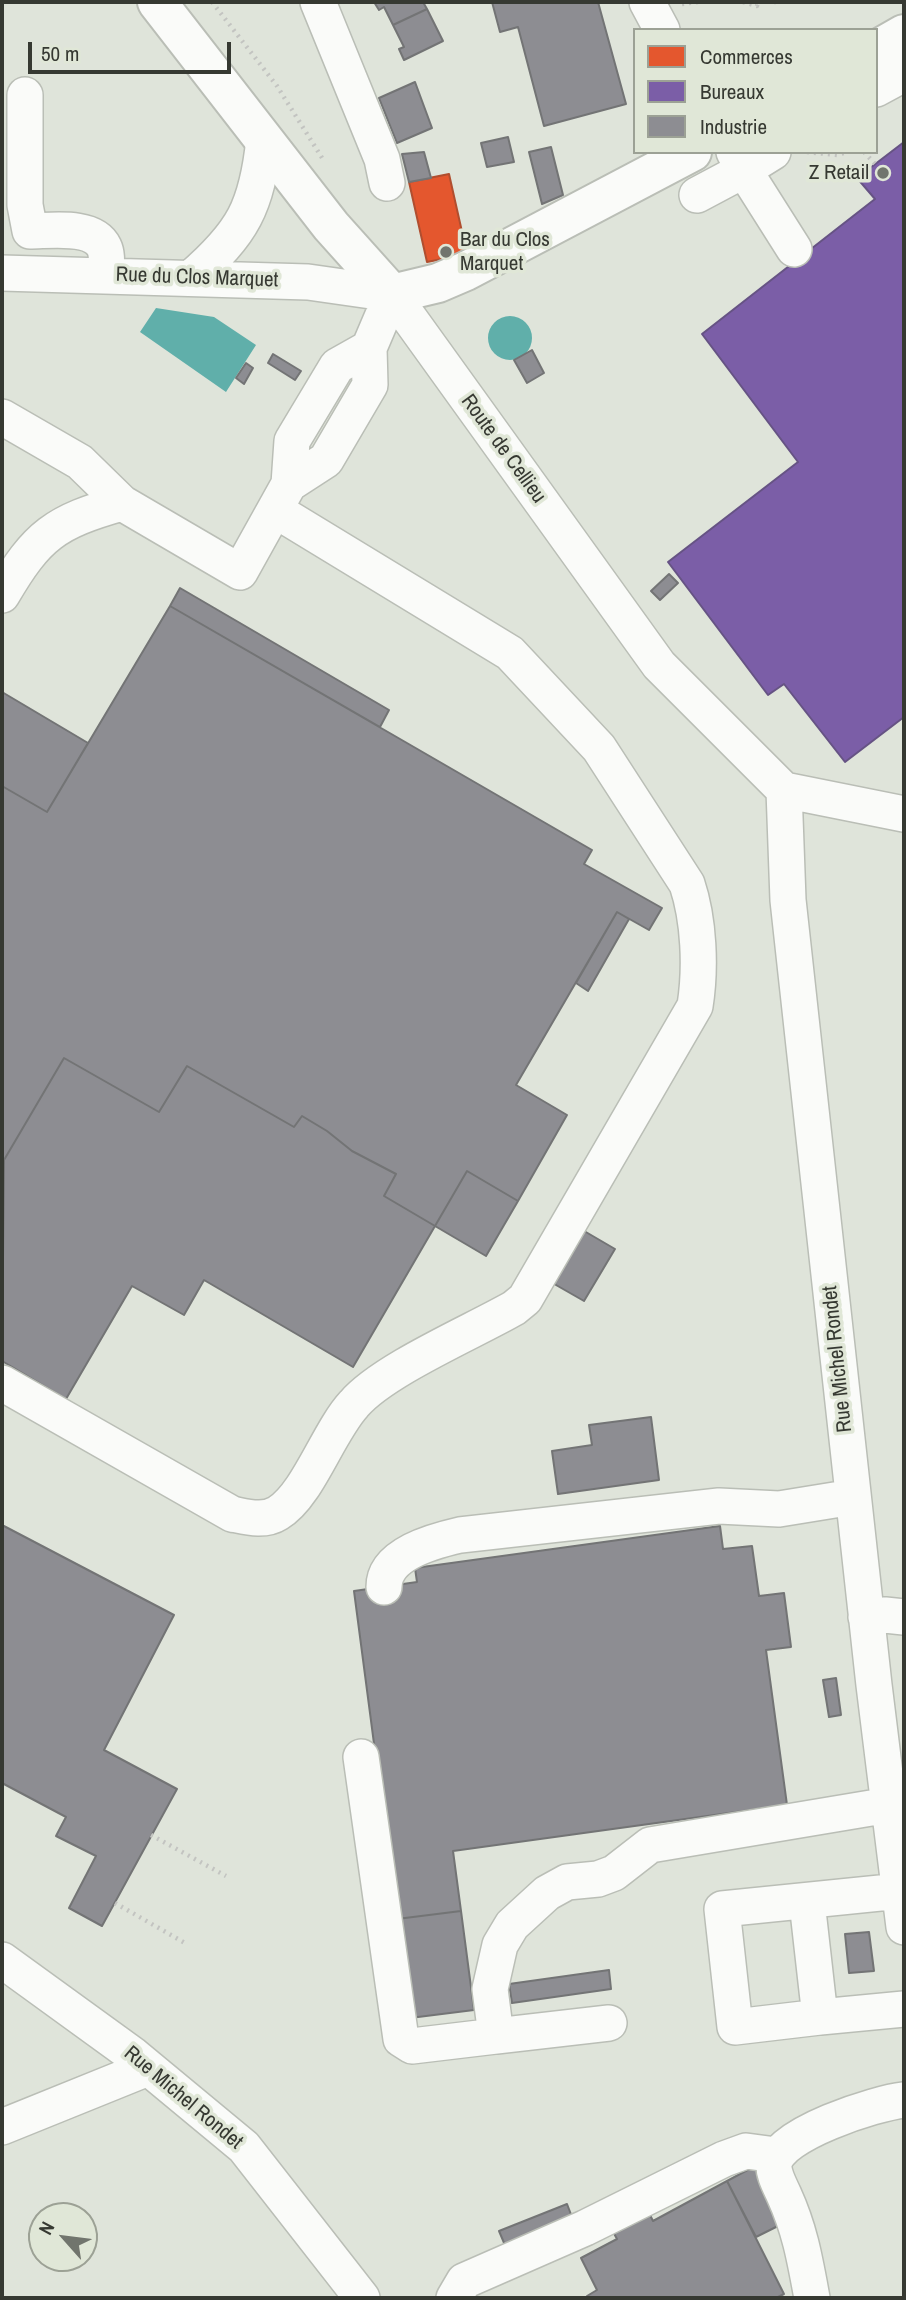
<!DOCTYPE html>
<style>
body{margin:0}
#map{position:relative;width:906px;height:2300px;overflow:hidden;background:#dfe4da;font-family:"Archivo Narrow",sans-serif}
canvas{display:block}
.frame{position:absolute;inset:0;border:4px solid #363932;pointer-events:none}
.legend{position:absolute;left:633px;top:28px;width:245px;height:126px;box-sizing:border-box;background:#e0e7d7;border:2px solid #9ca195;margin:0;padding:9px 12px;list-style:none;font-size:21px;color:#363932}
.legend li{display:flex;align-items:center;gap:14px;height:35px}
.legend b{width:35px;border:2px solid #9ca195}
.north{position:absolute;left:28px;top:2202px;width:70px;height:70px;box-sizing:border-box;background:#e0e7d7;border:2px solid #9ca195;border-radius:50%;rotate:298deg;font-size:19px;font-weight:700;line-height:28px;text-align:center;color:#363932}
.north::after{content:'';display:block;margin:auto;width:24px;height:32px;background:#71756d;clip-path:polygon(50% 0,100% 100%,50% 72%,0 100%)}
.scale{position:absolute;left:28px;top:42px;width:203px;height:32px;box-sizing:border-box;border:4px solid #363932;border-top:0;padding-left:9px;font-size:21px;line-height:24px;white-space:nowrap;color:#363932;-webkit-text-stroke:5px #e0e7d7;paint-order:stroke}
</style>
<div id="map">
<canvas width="906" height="2300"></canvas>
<div class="frame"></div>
<ul class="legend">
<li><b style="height:19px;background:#e4572e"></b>Commerces</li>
<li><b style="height:19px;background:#7b5ea7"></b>Bureaux</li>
<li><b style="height:19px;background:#8d8d92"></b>Industrie</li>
</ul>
<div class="north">N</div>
<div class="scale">50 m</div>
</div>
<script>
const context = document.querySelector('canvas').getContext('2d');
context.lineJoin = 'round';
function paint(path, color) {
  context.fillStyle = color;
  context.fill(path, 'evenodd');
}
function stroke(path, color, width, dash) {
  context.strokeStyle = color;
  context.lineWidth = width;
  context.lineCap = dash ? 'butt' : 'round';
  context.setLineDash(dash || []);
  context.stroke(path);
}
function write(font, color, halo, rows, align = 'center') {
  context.font = font + ' "Archivo Narrow",sans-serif';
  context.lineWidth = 7;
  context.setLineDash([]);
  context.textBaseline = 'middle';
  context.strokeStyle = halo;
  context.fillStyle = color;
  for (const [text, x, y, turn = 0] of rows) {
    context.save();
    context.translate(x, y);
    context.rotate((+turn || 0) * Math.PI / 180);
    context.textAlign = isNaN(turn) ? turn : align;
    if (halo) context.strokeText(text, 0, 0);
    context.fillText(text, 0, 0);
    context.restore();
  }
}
const water = new Path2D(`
 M156 308 214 317 256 345 226 392 140 332Z
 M488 338a22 22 0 1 1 44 0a22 22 0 1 1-44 0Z`);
const shops = new Path2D(`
 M449 174 467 254 427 262 409 182Z`);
const offices = new Path2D(`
 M904 142V717L845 762 784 684 768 695 668 562 798 462 702 334 875 199 857 178Z`);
const industry = new Path2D(`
 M374 2H423L427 9 393 25 384 7 379 10Z
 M492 2H598L626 104 544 126 518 27 500 32Z
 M427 9 443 41 404 60 399 49 404 47 393 25Z
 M415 82 432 128 397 143 379 98Z
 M508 137 514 162 487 167 481 143Z
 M551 147 563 195 542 204 529 152Z
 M424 152 431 178 409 182 402 154Z
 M532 350 544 373 527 383 514 360Z
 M273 354 301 371 295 380 268 363Z
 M246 363 253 368 244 384 236 378Z
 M669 574 678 583 660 600 651 591Z
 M180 588 389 710 380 727 170 606Z
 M170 606 592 850 584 864 662 908 649 930 617 912 516 1085 567 1115 518 1201 467 1171 435 1226 384 1196 396 1174 352 1151 327 1131 302 1116 294 1127 187 1066 159 1112 64 1058 4 1160 2 1171V786L47 812Z
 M2 692 88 743 47 812 2 786Z
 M617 912 629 919 588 991 576 983Z
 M64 1058 159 1112 187 1066 294 1127 302 1116 327 1131 352 1151 396 1174 384 1196 435 1226 353 1367 204 1280 184 1315 132 1286 66 1399 2 1361 4 1160Z
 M467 1171 518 1201 486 1256 435 1226Z
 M579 1228 615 1249 584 1301 549 1281Z
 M651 1417 659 1480 558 1494 552 1451 592 1445 589 1425Z
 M2 1525 174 1615 104 1750 177 1789 102 1926 69 1908 96 1856 56 1836 66 1817 2 1783Z
 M720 1526 723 1549 752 1546 759 1596 784 1593 791 1647 766 1650 787 1805 453 1851 461 1911 397 1919 354 1591 417 1582 415 1568Z
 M836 1678 841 1715 829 1717 823 1680Z
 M461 1911 474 2010 410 2018 397 1919Z
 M869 1932 874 1971 849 1973 845 1934Z
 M609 1970 611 1989 512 2003 509 1984Z
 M755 2166 784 2223 756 2237 727 2181Z
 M727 2181 784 2294 776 2298H588L587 2296 597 2290 581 2258 617 2239 611 2228 647 2209 653 2221Z
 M567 2204 577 2230 510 2257 499 2231Z`);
const path = new Path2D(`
 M212 2 277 86 324 161
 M743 2 757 6 758 2
 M774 2H776
 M682 4 698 2
 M807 152 837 155 847 152
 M864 152 875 164
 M151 1835 226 1876
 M115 1903 185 1943`);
const minor = new Path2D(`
 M318 2 382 159 387 183
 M647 2 662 30
 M876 89 904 74
 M25 95V205L30 231C50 231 93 224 104 247 108 255 106 266 106 275
 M734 152 744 170 773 152
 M697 195 744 170 794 249
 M2 273 308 282 392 294
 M191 278C243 233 257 207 264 139
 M392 294 659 665 784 790 904 814
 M2 417 80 462 122 503 240 572 289 484 292 441 337 366 369 348
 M289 484 326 460 370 385 369 348 392 294
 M2 595C37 535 55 522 122 503
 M784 790 788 900 874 1685 904 1927
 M2 1383 232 1514C247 1517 264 1522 278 1513 308 1495 328 1432 354 1404 383 1370 472 1332 514 1308L525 1299 695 1006C701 968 699 920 687 884L599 748 510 653 275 510
 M384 1587C384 1554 434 1541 460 1535L719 1506 779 1509 853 1497
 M866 1617 885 1615 904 1617
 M361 1757 401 2039 412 2046 496 2036
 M807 1902 820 2017 735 2027 722 1909 900 1891
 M2 1960 133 2055 244 2147 362 2298
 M820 2017 904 2009
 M609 2023 496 2036 490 1989 500 1945 512 1925 547 1893 567 1882 598 1879 614 1873 650 1845 889 1805
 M2 2127 148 2068
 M454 2298 464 2281 585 2228 724 2159 746 2151 776 2155
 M812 2298C805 2260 800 2230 784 2195 780 2186 773 2174 774 2164 778 2134 876 2103 904 2100`);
const major = new Path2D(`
 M157 2 331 226 392 294 438 283 466 271 692 152
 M876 50 904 34`);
const markers = [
 [883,173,7,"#71756d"],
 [446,252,7,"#71756d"]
];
const poiNames = [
 ["Z Retail",869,173],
 ["Bar du Clos",460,240,"left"],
 ["Marquet",460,264,"left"]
];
const streetNames = [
 ["Rue du Clos Marquet",197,278,2],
 ["Route de Cellieu",503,449,54],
 ["Rue Michel Rondet",838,1359,-96],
 ["Rue Michel Rondet",183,2098,40]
];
paint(water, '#60afaa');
paint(shops, '#e4572e');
stroke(shops, '#b04e2f', 2);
paint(offices, '#7b5ea7');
stroke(offices, '#665384', 2);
paint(industry, '#8d8d92');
stroke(industry, '#737475', 2);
stroke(minor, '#babeb6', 38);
stroke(major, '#babeb6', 42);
stroke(path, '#c3c4c1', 4.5, [2, 5]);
stroke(minor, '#fafbf9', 35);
stroke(major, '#fafbf9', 38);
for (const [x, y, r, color] of markers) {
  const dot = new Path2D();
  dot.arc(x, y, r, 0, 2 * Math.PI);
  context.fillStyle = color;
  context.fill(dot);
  stroke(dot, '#e0e7d7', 2.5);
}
write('21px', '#363932', '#e0e7d7', poiNames, 'right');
write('21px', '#363932', '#e0e7d7', streetNames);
</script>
